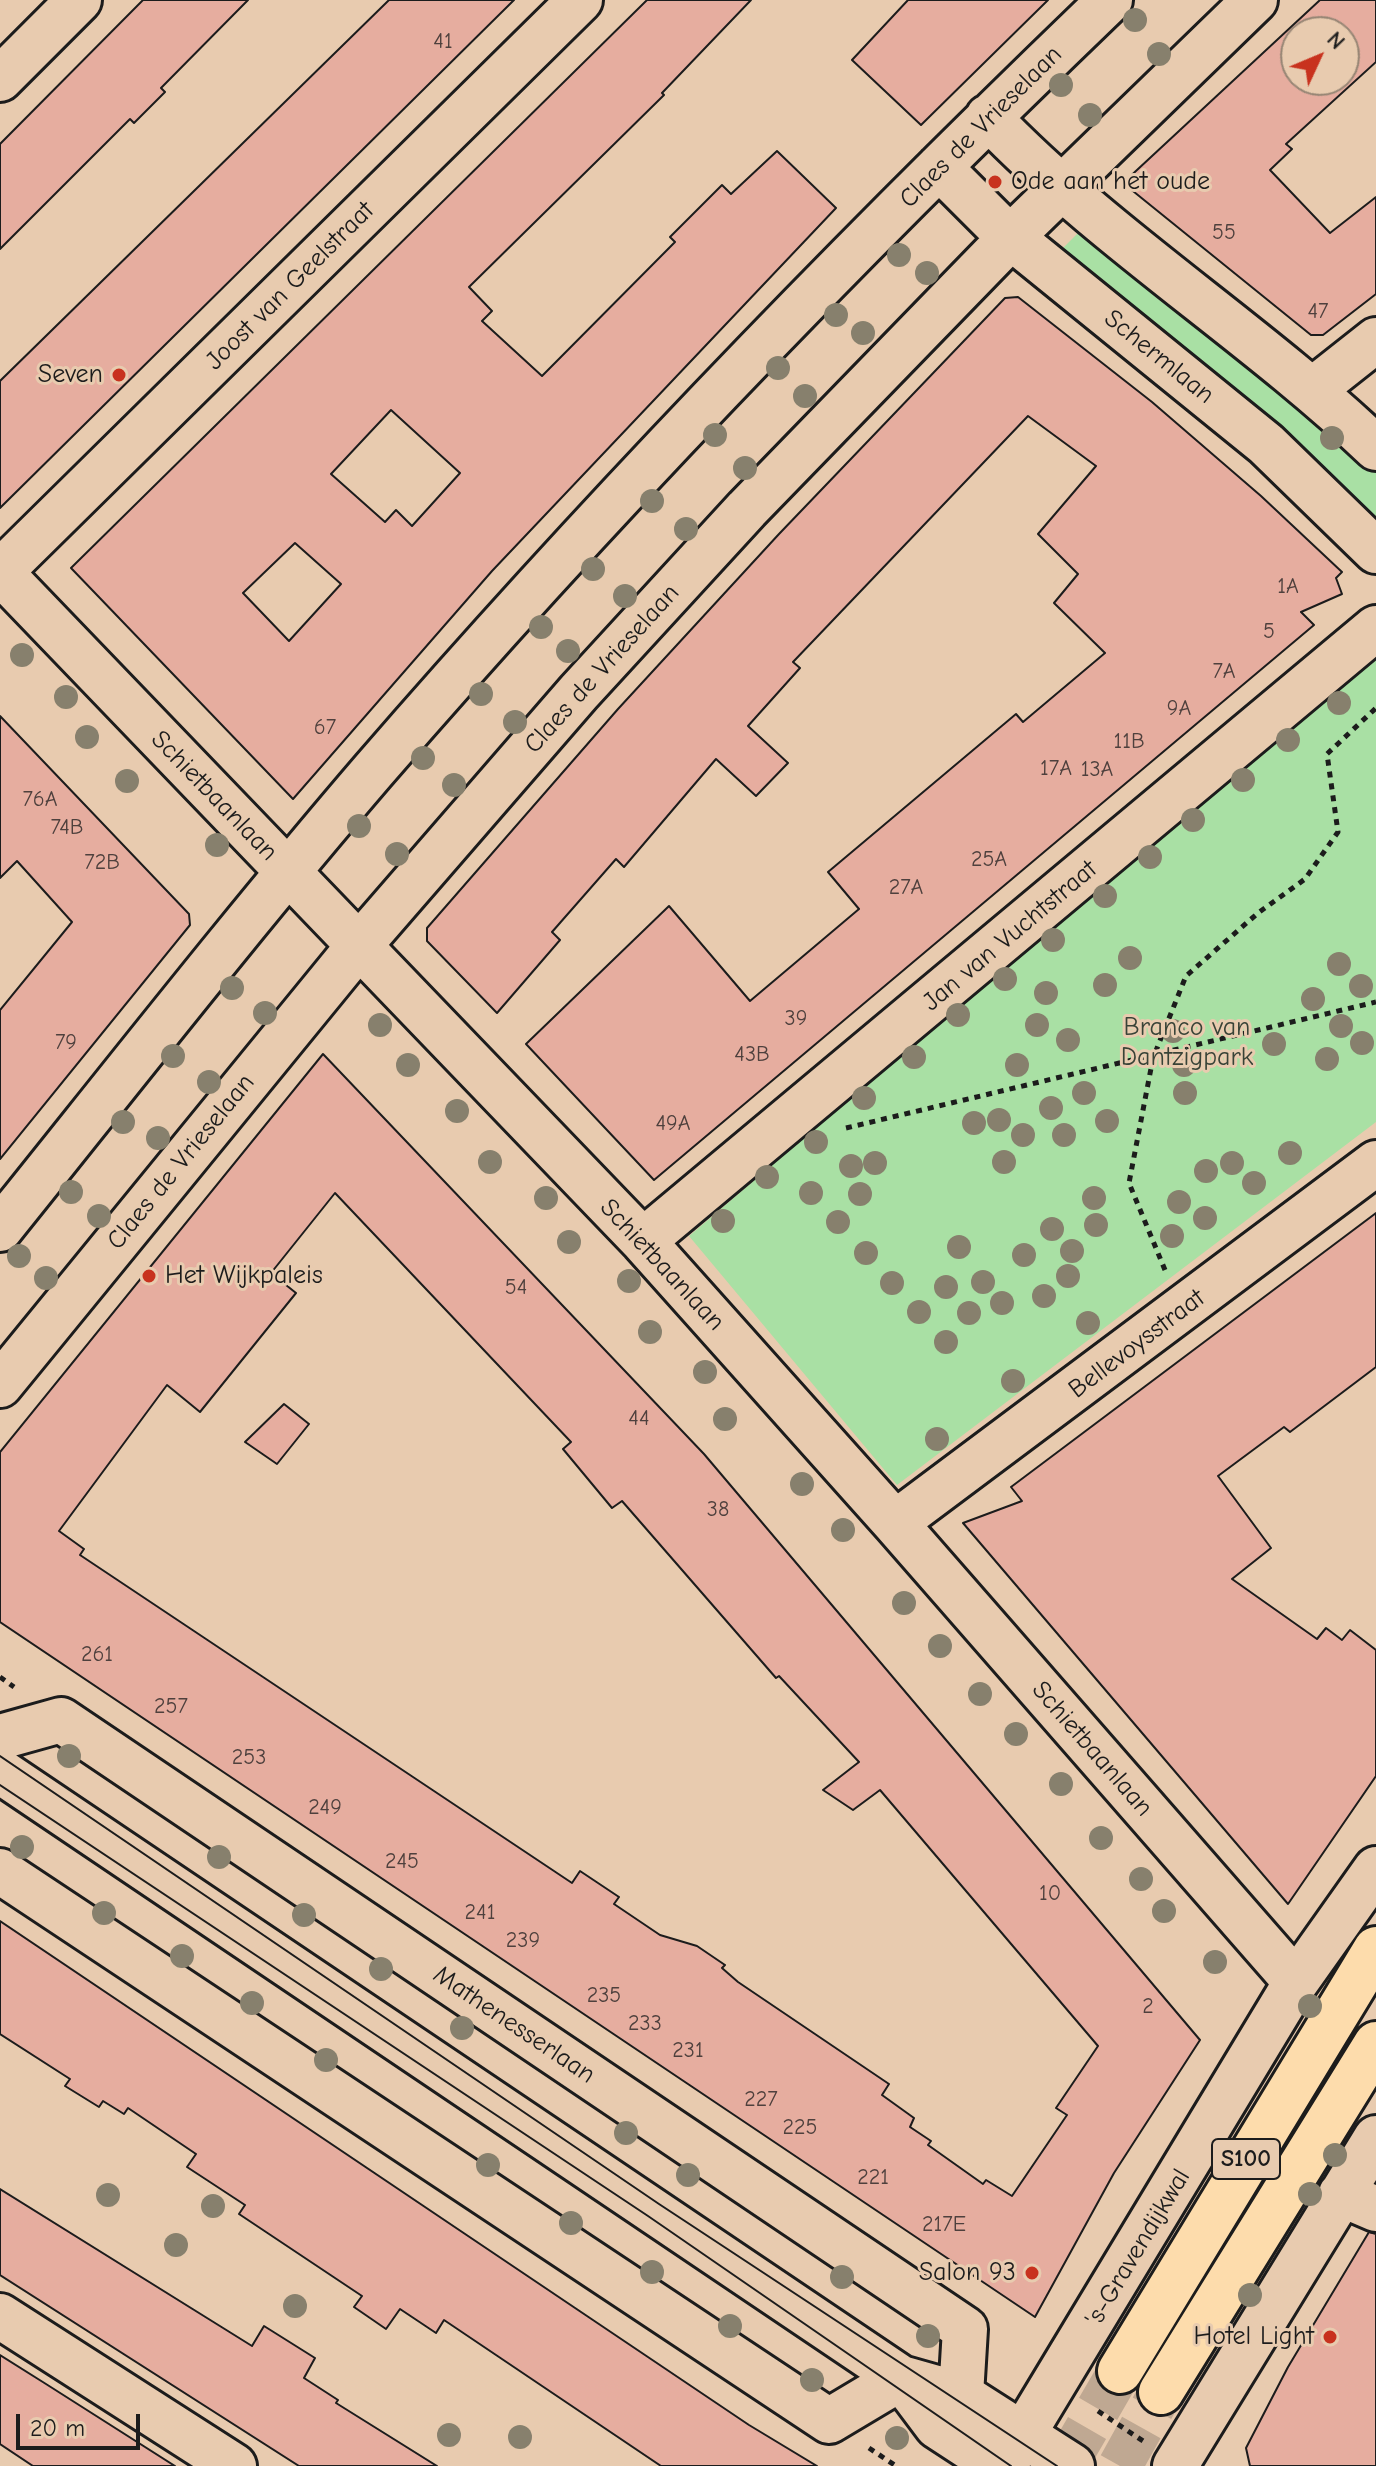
<!DOCTYPE html>
<style>
body{margin:0}
#map{position:relative;width:1376px;height:2466px;overflow:hidden;background:#e8cbaf;font-family:"Comic Neue",sans-serif}
canvas{display:block}
.north{position:absolute;left:1280px;top:16px;width:80px;height:80px;box-sizing:border-box;background:#e8cbaf;border:2px solid #968574;border-radius:50%;rotate:46deg;font-size:22px;font-weight:700;line-height:32px;text-align:center;color:#1c1c1c}
.north::after{content:'';display:block;margin:auto;width:28px;height:36px;background:#c8321e;clip-path:polygon(50% 0,100% 100%,50% 72%,0 100%)}
.scale{position:absolute;left:16px;top:2414px;width:124px;height:36px;box-sizing:border-box;border:4px solid #1c1c1c;border-top:0;padding-left:10px;font-size:24px;line-height:28px;white-space:nowrap;color:#1c1c1c;-webkit-text-stroke:6px #e8cbaf;paint-order:stroke}
</style>
<div id="map">
<canvas width="1376" height="2466"></canvas>
<div class="north">N</div>
<div class="scale">20 m</div>
</div>
<script>
const context = document.querySelector('canvas').getContext('2d');
context.lineJoin = 'round';
function paint(path, color) {
  context.fillStyle = color;
  context.fill(path, 'evenodd');
}
function stroke(path, color, width, dash) {
  context.strokeStyle = color;
  context.lineWidth = width;
  context.lineCap = dash ? 'butt' : 'round';
  context.setLineDash(dash || []);
  context.stroke(path);
}
function write(font, color, halo, rows, align = 'center') {
  context.font = font + ' "Comic Neue",sans-serif';
  context.lineWidth = 6;
  context.setLineDash([]);
  context.textBaseline = 'middle';
  context.strokeStyle = halo;
  context.fillStyle = color;
  for (const [text, x, y, turn = 0] of rows) {
    context.save();
    context.translate(x, y);
    context.rotate((+turn || 0) * Math.PI / 180);
    context.textAlign = isNaN(turn) ? turn : align;
    if (halo) context.strokeText(text, 0, 0);
    context.fillText(text, 0, 0);
    context.restore();
  }
}
const green = new Path2D(`
 M1086 225 1302 402 1376 470V528L1057 254Z
 M1376 650V1122L897 1485 689 1236Z`);
const building = new Path2D(`
 M143 0H248L161 88 165 92 134 123 130 119 0 249V144Z
 M389 0H514L0 508V381Z
 M647 0H751L662 93 664 95 469 287 492 311 482 321 542 376 675 242 670 237 722 185 731 194 777 151 836 208 492 571 293 799 71 568ZM391 410 460 473 412 526 396 510 385 522 331 474ZM295 543 341 584 289 641 243 593Z
 M908 0H1048L921 125 852 60Z
 M1320 0H1376V62L1286 144 1292 149 1270 170 1330 233 1376 197V294L1323 335H1311L1123 183ZM1296 32H1344V80H1296Z
 M1018 297 1152 402 1261 496 1342 572 1336 578 1342 594 1301 612 1314 625 654 1180 526 1044 669 906 750 1001 859 909 828 872 1016 714 1023 722 1105 653 1054 603 1078 574 1038 534 1096 466 1028 416 793 662 800 668 748 726 788 763 756 796 716 759 624 867 616 859 552 932 560 940 497 1013 427 941V928L618 709 779 534 1005 298Z
 M0 716 189 914 190 925 0 1159V1010L72 922 17 861 0 878Z
 M323 1054 704 1454 1200 2040 1114 2173 1035 2317 0 1622V1452ZM335 1193 571 1442 563 1449 612 1508 622 1501 776 1678 779 1676 859 1762 823 1790 853 1810 880 1790 1098 2046 1056 2108 1067 2115 1012 2196 986 2180 983 2184 928 2145 931 2141 910 2127 914 2118 882 2095 889 2084 738 1982 722 1968 725 1965 697 1946 660 1935 614 1904 619 1897 580 1871 572 1883 80 1555 84 1549 59 1531 167 1385 200 1412 296 1293 271 1273Z
 M1376 1213V1367L1290 1432 1284 1427 1218 1476 1271 1548 1232 1579 1317 1639 1326 1628 1342 1640 1350 1630 1376 1650V1776L1288 1904 963 1523 1022 1501 1011 1487Z
 M284 1404 309 1424 277 1464 245 1442Z
 M0 1921 749 2425 817 2466H661L444 2320 436 2333 400 2309 386 2329 354 2307 362 2296 239 2214 245 2205 187 2167 196 2154 128 2108 124 2114 103 2101 99 2107 65 2086 70 2079 0 2034Z
 M0 2189 252 2346 264 2326 315 2358 304 2378 338 2400 336 2403 437 2466H299L0 2275Z
 M1369 2232 1376 2234V2466H1250L1246 2448 1288 2367Z
 M0 2355 46 2384 175 2466H33L0 2444Z`);
const majorTunnel = new Path2D(`
 M1065 2466 1120 2371
 M1120 2466 1161 2392`);
const path = new Path2D(`
 M846 1128 1376 1002
 M1165 1270 1129 1183 1153 1058 1186 976 1258 913 1305 879 1338 832 1327 754 1376 708
 M0 1677 14 1687
 M1098 2411 1143 2441
 M869 2448 896 2466`);
const minor = new Path2D(`
 M0 79 79 0
 M988 117C1106 240 1253 331 1376 448
 M939 167 1001 229 1266 444 1376 551
 M1314 389 1376 340
 M0 572 643 1241 895 1523 1296 1982
 M0 572 580 0
 M0 1229C123 1076 245 920 373 771 606 502 854 246 1110 0
 M643 1241 1376 628
 M0 1385 357 948 579 692 747 509 1011 237 1255 0
 M895 1523 1376 1163
 M0 1737 61 1720 965 2329 961 2395
 M0 1771 901 2378 961 2395 1072 2466
 M0 1871 829 2421 901 2378
 M1341 2194 1376 2209
 M0 2316 234 2466
 M901 2378 937 2426 998 2466
 M1004 2466 1296 1982 1376 1869
 M1175 2466 1376 2138`);
const major = new Path2D(`
 M1120 2371 1376 1949
 M1161 2392 1376 2044`);
const tram = new Path2D(`
 M0 1756 659 2204 1057 2466
 M0 1785 648 2216 1011 2466`);
const trees = [
 [1135,20],
 [1159,54],
 [1061,85],
 [1090,115],
 [899,255],
 [927,273],
 [836,315],
 [863,333],
 [778,368],
 [805,396],
 [715,435],
 [1332,438],
 [745,468],
 [652,501],
 [686,529],
 [593,569],
 [625,596],
 [541,627],
 [568,651],
 [22,655],
 [481,694],
 [66,697],
 [1339,703],
 [515,722],
 [87,737],
 [1288,740],
 [423,758],
 [1243,780],
 [127,781],
 [454,785],
 [1193,820],
 [359,826],
 [217,845],
 [397,854],
 [1150,857],
 [1105,896],
 [1053,940],
 [1130,958],
 [1339,964],
 [1005,979],
 [1105,985],
 [1361,986],
 [232,988],
 [1046,993],
 [1313,999],
 [265,1013],
 [958,1015],
 [380,1025],
 [1037,1025],
 [1341,1026],
 [1173,1031],
 [1068,1040],
 [1362,1043],
 [1274,1044],
 [173,1056],
 [914,1057],
 [1327,1059],
 [408,1065],
 [1017,1065],
 [1184,1065],
 [209,1082],
 [1084,1093],
 [1185,1093],
 [864,1098],
 [1051,1108],
 [457,1111],
 [999,1120],
 [1107,1121],
 [123,1122],
 [974,1123],
 [1023,1135],
 [1064,1135],
 [158,1138],
 [816,1142],
 [1290,1153],
 [490,1162],
 [1004,1162],
 [875,1163],
 [1232,1163],
 [851,1166],
 [1206,1171],
 [767,1177],
 [1254,1183],
 [71,1192],
 [811,1193],
 [860,1194],
 [546,1198],
 [1094,1198],
 [1179,1202],
 [99,1216],
 [1205,1218],
 [723,1221],
 [838,1222],
 [1096,1225],
 [1052,1229],
 [1172,1236],
 [569,1242],
 [959,1247],
 [1072,1251],
 [866,1253],
 [1024,1255],
 [19,1256],
 [1068,1276],
 [46,1278],
 [629,1281],
 [983,1282],
 [892,1283],
 [946,1287],
 [1044,1296],
 [1002,1303],
 [919,1312],
 [969,1313],
 [1088,1323],
 [650,1332],
 [946,1342],
 [705,1372],
 [1013,1381],
 [725,1419],
 [937,1439],
 [802,1484],
 [843,1530],
 [904,1603],
 [940,1646],
 [980,1694],
 [1016,1734],
 [69,1756],
 [1061,1784],
 [1101,1838],
 [22,1847],
 [219,1857],
 [1141,1879],
 [1164,1911],
 [104,1913],
 [304,1915],
 [182,1956],
 [1215,1962],
 [381,1969],
 [252,2003],
 [1310,2006],
 [462,2028],
 [326,2060],
 [626,2133],
 [1335,2155],
 [488,2165],
 [688,2175],
 [1310,2194],
 [108,2195],
 [213,2206],
 [571,2223],
 [176,2245],
 [652,2272],
 [842,2277],
 [1250,2295],
 [295,2306],
 [730,2326],
 [928,2336],
 [812,2380],
 [449,2435],
 [520,2437],
 [897,2438]
];
const markers = [
 [995,182,8,"#c8321e"],
 [119,375,8,"#c8321e"],
 [149,1276,8,"#c8321e"],
 [1032,2273,8,"#c8321e"],
 [1330,2337,8,"#c8321e"]
];
const numberNames = [
 ["41",443,42],
 ["55",1224,233],
 ["47",1318,312],
 ["1A",1288,587],
 ["5",1269,632],
 ["7A",1224,672],
 ["9A",1179,709],
 ["67",325,728],
 ["11B",1129,742],
 ["17A",1056,769],
 ["13A",1097,770],
 ["76A",40,800],
 ["74B",67,828],
 ["25A",989,860],
 ["72B",102,863],
 ["27A",906,888],
 ["39",796,1019],
 ["79",66,1043],
 ["43B",752,1055],
 ["49A",673,1124],
 ["54",516,1288],
 ["44",639,1419],
 ["38",718,1510],
 ["261",97,1655],
 ["257",171,1707],
 ["253",249,1758],
 ["249",325,1808],
 ["245",402,1862],
 ["10",1050,1894],
 ["241",480,1913],
 ["239",523,1941],
 ["235",604,1996],
 ["2",1148,2007],
 ["233",645,2024],
 ["231",688,2051],
 ["227",761,2100],
 ["225",800,2128],
 ["221",873,2178],
 ["217E",944,2225]
];
const shields = [
 [1246,2159,68]
];
const shieldNames = [
 ["S100",1246,2159]
];
const streetNames = [
 ["Claes de Vrieselaan",981,127,-45],
 ["Joost van Geelstraat",290,286,-45],
 ["Schermlaan",1159,357,39],
 ["Claes de Vrieselaan",602,669,-48],
 ["Schietbaanlaan",214,796,46],
 ["Jan van Vuchtstraat",1010,936,-40],
 ["Claes de Vrieselaan",181,1162,-51],
 ["Schietbaanlaan",662,1265,47],
 ["Bellevoysstraat",1137,1344,-37],
 ["Schietbaanlaan",1092,1749,49],
 ["Mathenesserlaan",514,2025,34],
 ["'s-Gravendijkwal",1138,2248,-59]
];
const poiNames = [
 ["Ode aan het oude",1011,182,"left"],
 ["Seven",103,375],
 ["Het Wijkpaleis",165,1276,"left"],
 ["Salon 93",1016,2273],
 ["Hotel Light",1314,2337]
];
const parkNames = [
 ["Branco van",1187,1028],
 ["Dantzigpark",1187,1058]
];
paint(green, '#a9e0a4');
paint(building, '#e6ad9f');
stroke(building, '#1c1c1c', 2);
stroke(majorTunnel, '#bfa892', 44, [44, 22]);
stroke(minor, '#1c1c1c', 50);
stroke(major, '#1c1c1c', 50);
stroke(path, '#1c1c1c', 5, [6, 6]);
stroke(minor, '#e8cbaf', 44);
stroke(major, '#fddcac', 44);
stroke(tram, '#1c1c1c', 2);
context.fillStyle = '#87806d';
for (const [x, y] of trees) {
  context.beginPath();
  context.arc(x, y, 12, 0, 2 * Math.PI);
  context.fill();
}
for (const [x, y, r, color] of markers) {
  const dot = new Path2D();
  dot.arc(x, y, r, 0, 2 * Math.PI);
  context.fillStyle = color;
  context.fill(dot);
  stroke(dot, '#e8cbaf', 3);
}
write('22px', '#4e403d', null, numberNames);
for (const [x, y, w] of shields) {
  const box = new Path2D();
  box.roundRect(x - w / 2, y - 20, w, 40, 6);
  context.fillStyle = '#e8cbaf';
  context.fill(box);
  stroke(box, '#1c1c1c', 2);
}
write('bold 24px', '#1c1c1c', null, shieldNames);
write('26px', '#1c1c1c', '#e8cbaf', streetNames);
write('26px', '#1c1c1c', '#e8cbaf', poiNames, 'right');
write('26px', '#384337', '#e8cbaf', parkNames);
</script>
